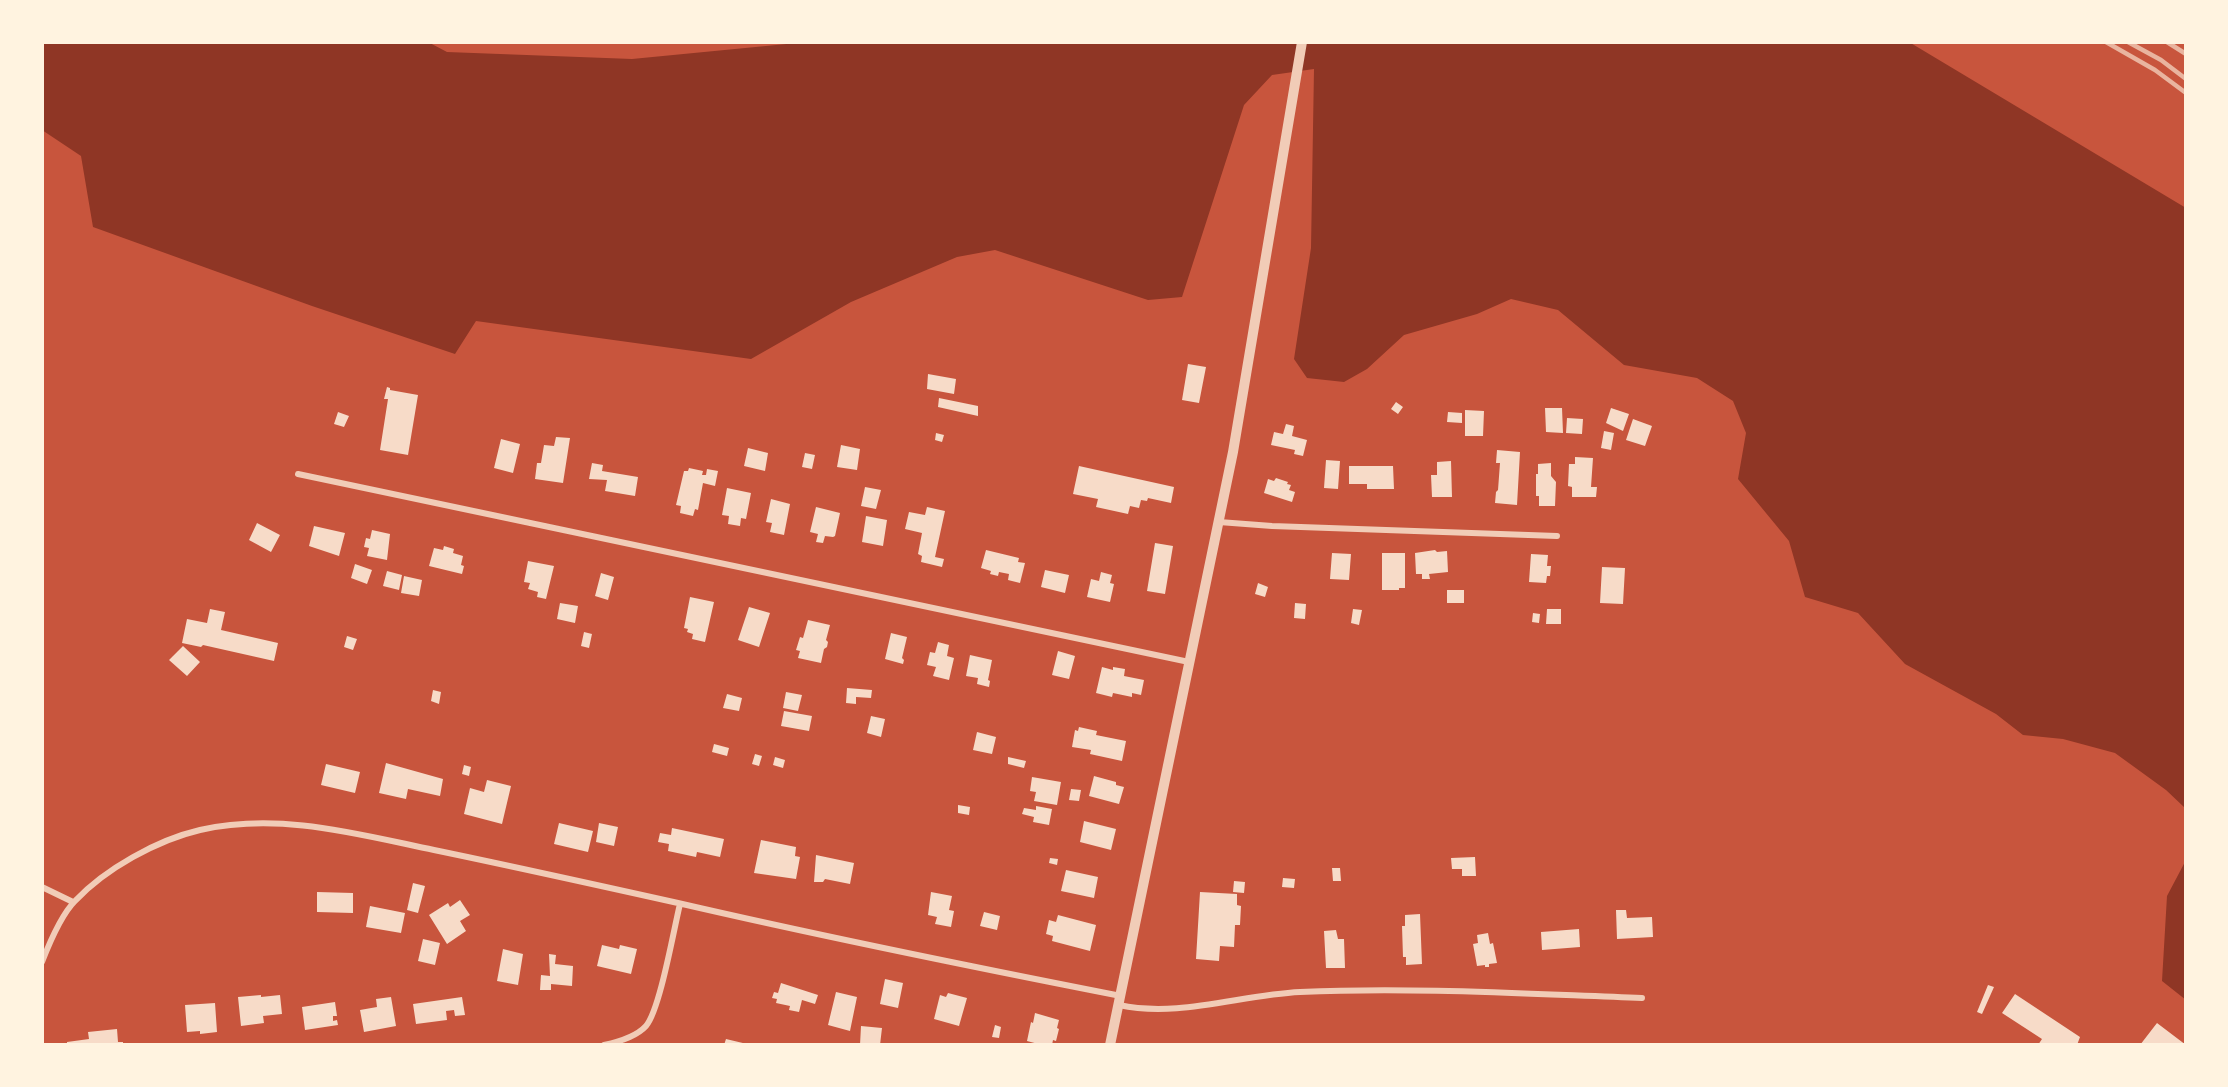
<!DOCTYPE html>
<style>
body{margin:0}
#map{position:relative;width:2228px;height:1087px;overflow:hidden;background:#c8553d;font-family:Manrope,sans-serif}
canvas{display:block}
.frame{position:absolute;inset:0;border:44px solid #fff3e0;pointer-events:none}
</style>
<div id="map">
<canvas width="2228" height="1087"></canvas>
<div class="frame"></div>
</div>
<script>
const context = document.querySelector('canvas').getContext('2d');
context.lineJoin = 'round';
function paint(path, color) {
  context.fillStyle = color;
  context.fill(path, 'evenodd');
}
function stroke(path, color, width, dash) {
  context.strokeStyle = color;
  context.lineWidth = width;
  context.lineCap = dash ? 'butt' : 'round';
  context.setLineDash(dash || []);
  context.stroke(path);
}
const water = new Path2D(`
 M42 42H428L447 52 632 59 807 42H1909L2186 208V813L2185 808 2166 790 2115 753 2063 739 2023 735 1996 714 1905 664 1858 613 1805 597 1789 541 1738 479 1746 433 1733 401 1697 378 1624 365 1558 310 1511 299 1477 314 1404 335 1367 369 1344 382 1307 378 1294 359 1311 248 1314 69 1272 75 1244 105 1182 297 1148 300 995 250 957 257 851 302 751 359 476 321 455 354 312 306 93 227 81 156 42 130Z
 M2186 860V1000L2162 981 2167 896Z`);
const building = new Path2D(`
 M1188 364 1206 367 1199 403 1182 400Z
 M928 374 956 379 954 394 927 389Z
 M387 387 390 388V390L418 395 408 455 380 450 388 399H384Z
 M939 398 978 406V416L938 407Z
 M1396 402 1403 407 1398 414 1391 409Z
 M1545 408H1562L1563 433 1546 432Z
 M1611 408 1629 414 1623 431 1606 423Z
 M1465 410 1484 411 1483 436H1465Z
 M338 412 349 416 344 427 334 424Z
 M1448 412 1462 413V423L1447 422Z
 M1567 418 1583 419 1582 434 1566 433Z
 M1633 419 1652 426 1645 446 1626 440Z
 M1286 424 1294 426 1292 436 1307 440 1303 456 1294 454 1295 450 1271 445 1274 432 1283 434Z
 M1604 431 1614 433 1611 450 1601 448Z
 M936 433 944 435 942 442 935 440Z
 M556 437 570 438 563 483 535 479 537 463H541L544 445 554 446Z
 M501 439 520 444 513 473 494 468Z
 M841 445 860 449 857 470 837 467Z
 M748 448 768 453 765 471 744 466Z
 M1497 450 1520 452 1517 505 1495 503 1496 492 1498 490 1500 463H1496Z
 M805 453 815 455 812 469 802 467Z
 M1575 457 1593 458 1591 487H1597L1596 497H1572V487L1568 486 1569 464H1575Z
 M1326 460 1340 461 1338 489 1324 488Z
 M1451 461 1452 497H1432L1431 475H1437V462Z
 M592 463 603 465 602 471 638 477 635 496 605 491 607 480 589 479Z
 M1551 463V476L1556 482 1555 506H1539V496H1536V474H1538V464Z
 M1079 466 1174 487 1171 503 1148 498 1147 501 1141 500 1139 508 1130 506 1128 514 1096 507 1098 499 1073 494Z
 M1349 466H1393L1394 489H1367V484H1349Z
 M689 468 703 471 702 475H706L707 469 718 471 715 486 703 483 698 510 695 509 693 516 680 513 681 506 676 505 684 471H688Z
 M1276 478 1288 482 1287 484 1291 485 1289 490 1295 492 1292 502 1264 493 1268 479 1274 481Z
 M865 487 881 490 876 509 861 506Z
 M727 488 751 493 746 519 741 518 740 526 728 524 729 516 722 515Z
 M771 499 790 504 784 535 770 532 772 523 766 522Z
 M816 507 840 513 835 536 833 537 825 536 823 543 816 542 818 534 810 532Z
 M927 507 945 511 935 557 944 559 942 567 921 562 922 556 918 554 922 533 905 529 909 512 925 515Z
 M866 516 887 520 883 546 862 542Z
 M257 523 280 535 271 552 249 540Z
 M314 526 345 533 339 556 309 546Z
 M372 530 390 534 387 560 367 556 369 548 364 547 366 538 370 539Z
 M1155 543 1173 546 1165 594 1147 591Z
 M444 546 454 549 453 553 463 556 461 565 464 566 462 574 429 566 434 548 443 550Z
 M986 550 1019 558 1018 562 1025 563 1020 583 1008 580 1009 574 999 572 998 576 990 574 991 571 981 568Z
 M1435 550 1437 552 1447 551 1448 572 1429 574 1430 579H1422V574H1416L1415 553Z
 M1332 553 1351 554 1349 580 1330 579Z
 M1382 553H1405V588H1399V590H1382Z
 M1531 554 1548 555 1547 566H1551L1550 576H1547L1546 583 1529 582Z
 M528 561 554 566 546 599 537 597 538 592 528 589 530 583 524 582Z
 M355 564 372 570 367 584 351 578Z
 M1602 567 1625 568 1623 604 1600 603Z
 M1045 570 1069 575 1065 593 1041 587Z
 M387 571 402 575 399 590 383 586Z
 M1101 572 1112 575 1110 583 1114 584 1110 602 1087 597 1091 579 1099 581Z
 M601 573 614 577 608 600 595 596Z
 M404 576 422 580 419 596 401 593Z
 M1258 583 1268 587 1265 597 1255 594Z
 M1447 590H1464V603H1447Z
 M690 597 714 602 705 642 692 639 693 634 687 632 688 629 684 628Z
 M560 603 578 606 575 623 557 619Z
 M1295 603 1306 604 1305 619 1294 618Z
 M749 607 770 613 759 647 738 640Z
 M210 609 225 612 221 630 278 643 274 661 203 645 201 647 182 643 187 619 207 623Z
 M1353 609 1362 610 1359 625 1351 623Z
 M1547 609H1561V624H1546Z
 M1533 613 1540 614 1539 623 1532 622Z
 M808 620 830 625 826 640 828 642 827 647 824 649 821 663 798 658 800 651 796 650 800 637 803 638Z
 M584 632 592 634 589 648 581 646Z
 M891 633 907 637 902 658 904 660 903 664 885 659Z
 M347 636 357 639 353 650 344 647Z
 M938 642 949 645 947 656 954 658 949 680 933 676 936 667 927 665 930 652 935 653Z
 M183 646 200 662 187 676 169 660Z
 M1058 651 1075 656 1069 679 1052 675Z
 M970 655 992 660 988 680 990 681 989 687 977 684 978 678 966 676Z
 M1102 667 1113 670V667L1125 669 1124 676 1144 680 1141 695 1132 693V697L1113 693 1112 697 1096 693Z
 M847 688 872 690 871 698 856 697V704L846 703Z
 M433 690 441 692 439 704 431 701Z
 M786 692 802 695 798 711 783 708Z
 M727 694 742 698 739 711 723 708Z
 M784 711 812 716 809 731 781 726Z
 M871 716 885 719 881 737 867 733Z
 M1079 727 1097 731 1096 735 1126 741 1122 761 1090 754 1091 750 1072 747 1075 730 1078 731Z
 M977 732 996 737 992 754 973 750Z
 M714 744 729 748 727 756 712 752Z
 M755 754 762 756 759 766 752 764Z
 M775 757 785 760 783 768 773 765Z
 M1008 757 1026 761 1024 768 1008 764Z
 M386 763 443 779 440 796 408 789 406 799 379 793Z
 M326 764 360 772 355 793 321 785Z
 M464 765 471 767 469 776 462 774Z
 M1094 776 1116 782V785L1124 787 1119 804 1089 796Z
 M1032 777 1061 782 1057 805 1034 801 1036 792 1030 791Z
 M487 780 511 786 502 824 464 814 470 788 484 792Z
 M1071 789 1081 790 1079 801 1069 800Z
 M958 805 970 807 969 815 958 813Z
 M1036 806 1052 809 1049 825 1033 822 1034 817 1022 814 1024 808 1036 810Z
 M1084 821 1116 829 1111 850 1080 842Z
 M559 823 593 831 588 852 554 844Z
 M599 823 618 827 614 846 596 842Z
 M672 828 724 839 720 857 697 852 696 857 668 851 669 844 658 842 660 833 671 835Z
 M761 840 796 847 795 856 800 857 796 879 754 873Z
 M816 855 854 863 850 884 825 879 823 882H814Z
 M1475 857 1476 876H1462V869H1452L1451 858Z
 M1050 858 1058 859 1057 865 1049 863Z
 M1332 868H1340L1341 881H1333Z
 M1066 870 1098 877 1094 898 1061 891Z
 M1283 878 1295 879 1294 888 1282 887Z
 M1234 881 1245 882 1244 893 1233 892Z
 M413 883 425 886 418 913 407 910Z
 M317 892 353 893V913L317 912Z
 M931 892 952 896 949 910 954 911 951 927 935 924 937 917 928 915Z
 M1200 892 1237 894V905L1241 906 1240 925H1235L1234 947 1220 946 1219 961 1196 959Z
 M460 900 470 915 460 921 466 931 447 944 429 915 448 903 450 907Z
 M370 906 405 913 401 933 366 927Z
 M1616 910H1626L1627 918 1652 917 1653 937 1617 939Z
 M984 912 1000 916 997 930 980 926Z
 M1420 914 1422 964 1406 965V957H1403L1402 926H1405V915Z
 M1058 915 1096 925 1090 951 1052 941 1053 936 1046 934 1049 920 1056 922Z
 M1579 929 1580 947 1542 950 1541 932Z
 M1336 930 1338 939H1344L1345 968H1326L1324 931Z
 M1488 933 1490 944 1493 943 1497 963 1489 964V967H1485V965L1477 966 1473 944 1478 943 1477 935Z
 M423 939 440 943 435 965 418 961Z
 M602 945 619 949 620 945 637 949 631 974 597 966Z
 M503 949 523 954 518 985 497 981Z
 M549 954 556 955 555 964 573 966 572 986 551 984V990H540L541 975 550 976Z
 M885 979 903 983 898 1008 880 1004Z
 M781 983 818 995 815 1004 802 1000 799 1012 789 1010 790 1006 776 1003 777 999 772 998 774 992 778 993Z
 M1988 985 1994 987 1982 1014 1977 1012Z
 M836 992 857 997 850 1031 828 1025Z
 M948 993 967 998 959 1026 934 1019 940 995 946 997Z
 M2015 994 2080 1037 2077 1045H2038L2042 1039 2002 1013Z
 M261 995V997L280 995 282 1014 263 1016 264 1023 241 1026 238 997Z
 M391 997 396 1026 364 1032 360 1010 377 1007 376 999Z
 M462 997 465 1015 455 1016 454 1010 446 1011 447 1020 416 1024 413 1004Z
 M335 1002 337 1016H333V1021L337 1020 338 1025 305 1030 302 1007Z
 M215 1003 217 1032 200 1034V1031L187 1032 185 1005Z
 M1035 1013 1059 1020 1057 1028 1059 1029 1056 1041 1053 1040 1052 1045H1042L1027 1041 1031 1022 1033 1023Z
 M2157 1023 2186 1045H2140Z
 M995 1025 1001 1027 999 1038 992 1037Z
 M861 1026 882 1028 880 1045H860Z
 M117 1029 118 1042H123V1045H67V1042L89 1039 88 1032Z
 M726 1039 747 1044V1045H724Z`);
const minor = new Path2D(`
 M298 474 1189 662
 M1219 522 1272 526 1557 536
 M42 887 73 902
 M42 962C49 944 61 915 75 901 105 869 157 840 200 830 279 812 357 834 434 850 516 867 597 885 678 903 825 937 973 967 1121 996
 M1119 1005C1178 1018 1240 995 1300 992 1414 987 1528 994 1642 998
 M604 1045C618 1042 636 1037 646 1026 660 1010 674 928 680 904`);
const tertiary = new Path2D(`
 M1110 1045 1233 452 1302 42`);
const rail = new Path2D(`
 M2106 42 2155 70 2186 93
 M2128 42 2161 60 2186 79
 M2167 42 2186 54`);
paint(water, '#8f3625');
paint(building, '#f7dbc8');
stroke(minor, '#f1ccb7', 6);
stroke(tertiary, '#f1ccb7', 10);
stroke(rail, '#e9b49f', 4.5);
</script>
